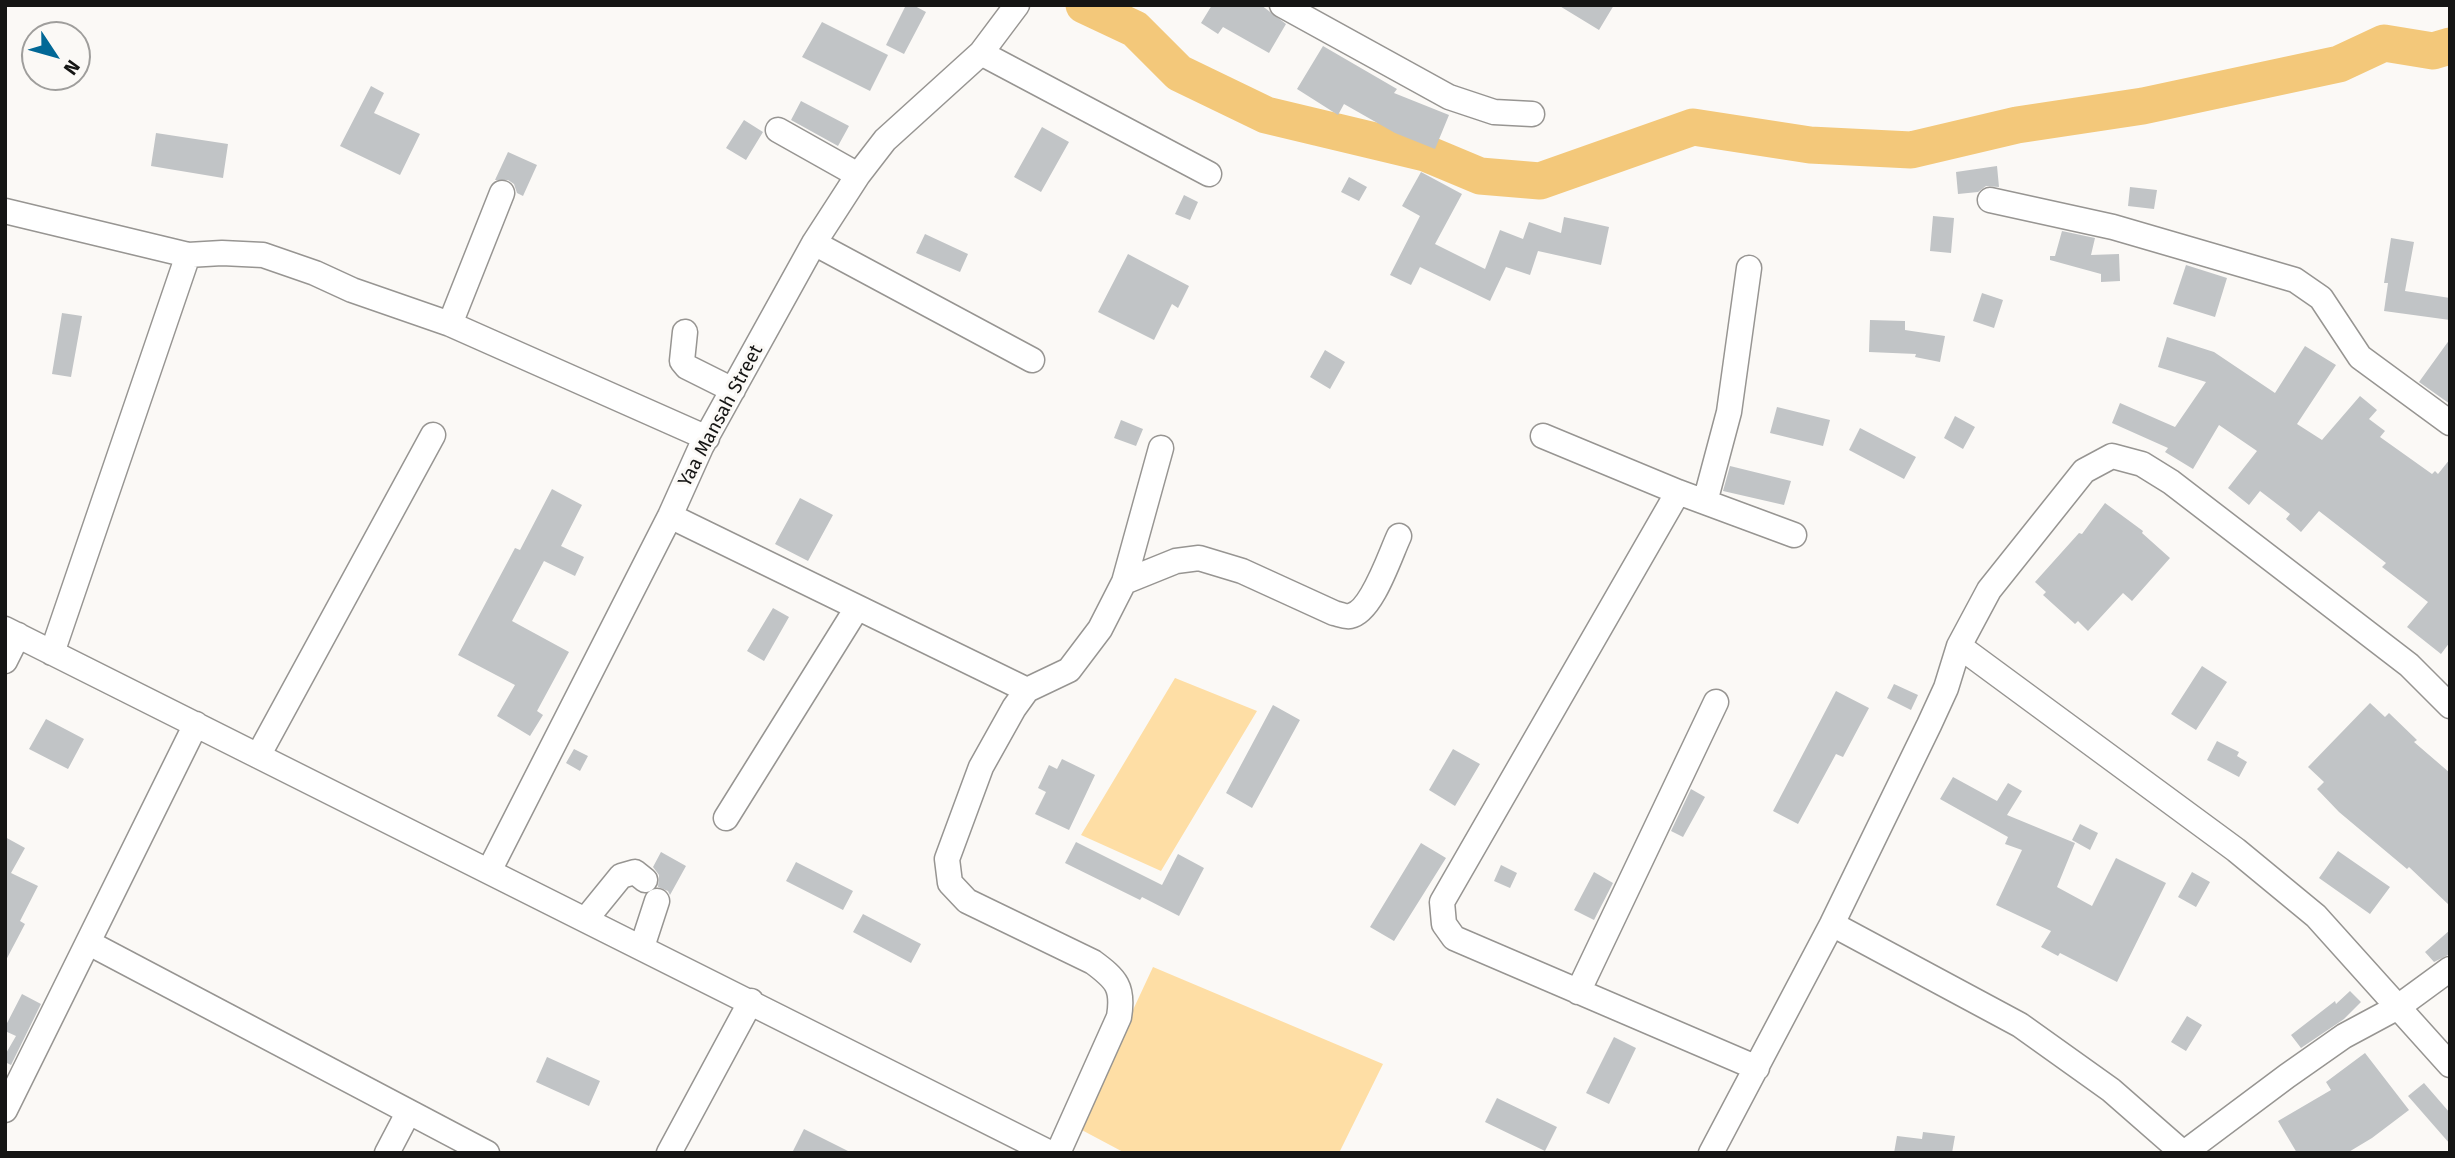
<!DOCTYPE html>
<style>
body{margin:0}
#map{position:relative;width:2455px;height:1158px;overflow:hidden;background:#fbf9f6;font-family:"Fira Sans",sans-serif}
canvas{display:block}
.frame{position:absolute;inset:0;border:7px solid #151514;pointer-events:none}
.north{position:absolute;left:21px;top:21px;width:70px;height:70px;box-sizing:border-box;background:#fbf9f6;border:2px solid #9f9e9c;border-radius:50%;rotate:126deg;font-size:19px;font-weight:700;line-height:28px;text-align:center;color:#151514}
.north::after{content:'';display:block;margin:auto;width:24px;height:32px;background:#026896;clip-path:polygon(50% 0,100% 100%,50% 72%,0 100%)}
</style>
<div id="map">
<canvas width="2455" height="1158"></canvas>
<div class="frame"></div>
<div class="north">N</div>
</div>
<script>
const context = document.querySelector('canvas').getContext('2d');
context.lineJoin = 'round';
function paint(path, color) {
  context.fillStyle = color;
  context.fill(path, 'evenodd');
}
function stroke(path, color, width, dash) {
  context.strokeStyle = color;
  context.lineWidth = width;
  context.lineCap = dash ? 'butt' : 'round';
  context.setLineDash(dash || []);
  context.stroke(path);
}
function write(font, color, halo, rows, align = 'center') {
  context.font = font + ' "Fira Sans",sans-serif';
  context.lineWidth = 6;
  context.setLineDash([]);
  context.textBaseline = 'middle';
  context.strokeStyle = halo;
  context.fillStyle = color;
  for (const [text, x, y, turn = 0] of rows) {
    context.save();
    context.translate(x, y);
    context.rotate((+turn || 0) * Math.PI / 180);
    context.textAlign = isNaN(turn) ? turn : align;
    if (halo) context.strokeText(text, 0, 0);
    context.fillText(text, 0, 0);
    context.restore();
  }
}
const green = new Path2D(`
 M1175 678 1257 711 1161 871 1081 835Z
 M1153 967 1383 1064 1339 1153H1125L1078 1128Z`);
const river = new Path2D(`
 M1084 5 1135 29 1179 73 1266 115 1425 153 1480 176 1540 181 1693 127 1810 145 1911 150 2017 125 2143 106 2339 64 2384 43 2433 51 2450 46`);
const building = new Path2D(`
 M906 5H913L926 12 904 54 886 45Z
 M1212 5H1261L1286 24 1269 53 1223 27 1218 34 1201 23Z
 M1558 5H1614L1599 30Z
 M822 22 888 55 870 91 802 57Z
 M1323 46 1397 89 1394 93 1449 115 1435 149 1395 133 1344 104 1338 115 1297 89Z
 M371 86 384 93 374 113 420 134 400 175 340 146Z
 M801 101 849 126 838 146 791 120Z
 M744 120 763 132 746 160 726 148Z
 M1042 127 1069 142 1041 192 1014 177Z
 M156 133 228 144 223 178 151 166Z
 M508 152 537 165 523 196 517 193 514 184 508 180H495Z
 M1997 166 1999 187 1986 186 1978 192 1958 194 1956 172Z
 M1421 172 1462 194 1435 244 1485 269 1500 230 1523 239 1529 222 1561 233 1564 217 1609 227 1601 265 1538 251 1530 275 1506 267 1490 301 1420 267 1411 285 1390 275 1420 216 1402 206Z
 M1349 177 1367 187 1359 201 1341 192Z
 M2130 187 2157 190 2154 209 2128 206Z
 M1184 195 1198 202 1190 220 1175 214Z
 M1933 216 1954 218 1951 253 1930 251Z
 M2062 231 2095 238 2091 255 2119 254 2120 281 2101 282V274L2050 260V256H2055Z
 M925 234 968 254 960 272 916 253Z
 M2391 238 2414 242 2405 291 2450 298V320L2384 311 2388 283H2384Z
 M1128 254 1189 286 1178 308 1172 304 1154 340 1098 312Z
 M2186 265 2227 278 2215 317 2173 304Z
 M1982 293 2003 300 1994 328 1973 321Z
 M62 313 82 316 71 377 52 374Z
 M1870 320 1905 321V330L1945 336 1940 362 1915 357 1916 354 1869 352Z
 M2167 337 2214 352 2275 393 2305 346 2336 365 2297 424 2322 440 2360 396 2377 410 2369 419 2385 431 2380 437 2432 474 2435 471 2438 474 2450 459V642L2441 654 2407 627 2428 602 2382 567 2386 563 2319 511 2301 532 2286 519 2290 514 2260 491 2249 505 2228 488 2257 451 2219 425 2193 469 2165 452 2168 448 2112 423 2120 403 2175 427 2206 382 2158 367Z
 M2450 339V404L2419 382Z
 M1325 350 1345 362 1330 389 1310 377Z
 M1777 407 1830 420 1823 446 1770 433Z
 M1955 416 1975 427 1963 449 1944 438Z
 M1121 420 1143 429 1136 446 1114 438Z
 M1860 428 1916 457 1904 479 1849 450Z
 M1730 466 1791 481 1784 505 1723 491Z
 M552 489 582 505 561 546 584 557 575 576 544 561 512 621 569 652 537 711 543 715 530 736 497 716 515 685 458 655 515 548 520 550Z
 M800 498 833 515 808 561 775 544Z
 M2105 503 2143 531 2142 533 2170 558 2132 601 2123 593 2088 631 2078 621 2075 624 2043 595 2046 592 2035 582 2079 533 2082 534Z
 M773 608 789 617 764 661 747 651Z
 M2202 666 2227 682 2196 730 2171 714Z
 M1894 684 1918 695 1911 710 1887 698Z
 M1836 691 1869 708 1843 757 1836 754 1798 824 1773 811Z
 M2370 703 2385 717 2389 713 2417 740 2414 742 2450 773V906L2409 867 2407 869 2339 812 2317 789 2324 782 2308 767Z
 M1273 705 1300 720 1252 808 1226 793Z
 M46 719 84 739 68 769 29 749Z
 M2217 741 2239 752 2237 756 2247 762 2239 777 2207 760Z
 M574 749 588 756 580 771 566 763Z
 M1453 749 1480 764 1455 806 1429 790Z
 M1062 759 1095 775 1069 830 1035 814 1046 792 1038 788 1049 765 1057 769Z
 M1953 777 1997 801 2008 783 2022 791 2007 815 2075 843 2057 887 2092 906 2116 858 2166 883 2117 982 2060 953 2058 956 2041 947 2051 931 1996 905 2022 850 2005 844 2008 837 1940 799Z
 M1691 789 1705 797 1683 837 1671 831Z
 M2080 824 2098 833 2090 850 2072 840Z
 M5 837 25 848 11 873 38 886 20 921 25 924 5 962Z
 M1076 842 1162 885 1178 854 1204 868 1179 916 1142 897 1140 900 1065 863Z
 M1421 843 1446 858 1394 941 1370 927Z
 M2338 851 2390 887 2370 914 2319 878Z
 M661 852 686 866 670 895 668 891 658 887 659 875 653 867Z
 M796 862 853 891 843 910 786 881Z
 M1501 865 1517 873 1510 888 1494 881Z
 M1594 872 1613 883 1594 920 1574 910Z
 M2192 872 2210 882 2196 907 2178 897Z
 M863 914 921 944 911 963 853 932Z
 M2450 930V954L2434 962 2425 952Z
 M2350 991 2361 1002 2344 1019 2301 1048 2291 1035 2335 1001 2336 1004Z
 M22 994 41 1004 11 1065 5 1062V1055L16 1036 5 1031V1027Z
 M2187 1016 2202 1025 2186 1051 2171 1042Z
 M1614 1037 1636 1048 1609 1104 1586 1093Z
 M2365 1053 2409 1110 2372 1138 2347 1153H2297L2278 1121 2331 1090 2326 1082Z
 M547 1057 600 1081 589 1106 536 1082Z
 M2424 1083 2450 1113V1144L2408 1096Z
 M1497 1098 1557 1127 1545 1151 1485 1122Z
 M804 1129 852 1153H792Z
 M1923 1132 1955 1136 1952 1153H1894L1897 1136 1922 1139Z`);
const minor = new Path2D(`
 M1282 5 1449 97 1494 112 1532 114
 M981 53 1209 174
 M778 130 858 175
 M1990 200 2113 227 2295 280 2321 298 2360 357 2450 423
 M5 211 188 255 222 253 263 255 315 273 352 290 450 324 502 193
 M814 243 1032 360
 M450 324 707 438
 M685 332 682 361 687 367 733 390
 M1543 436 1678 492 1794 535
 M1678 492 1442 902 1444 924 1454 938 1757 1068
 M1705 502 1729 412 1749 268
 M670 516 1027 690
 M1124 582 1176 561 1199 558 1242 571 1334 613C1339 614 1345 617 1350 616 1372 612 1390 555 1399 536
 M5 629 1050 1153
 M1959 646 2236 850 2316 916 2450 1065
 M52 653 188 255
 M5 661 18 635
 M258 756 433 435
 M726 818 857 608
 M489 871 670 516 701 447 814 243 858 175 885 140 981 53 1017 5
 M586 919 621 876 635 872 645 880
 M1832 924 2020 1025 2111 1090 2183 1153
 M89 943 487 1153
 M642 947 657 901
 M1578 992 1716 702
 M5 1110 196 724
 M387 1153 408 1113
 M669 1153 751 1001
 M1058 1153 1119 1017C1124 987 1116 979 1093 962L967 901 950 883 947 859 981 767 1014 708 1027 690 1069 670 1100 629 1124 582 1161 448
 M1711 1153 1832 924 1929 725 1946 688 1959 646 1989 590 2084 471 2112 456 2142 464 2171 482 2409 665 2450 706
 M2184 1153 2287 1076 2344 1036 2398 1007 2450 969`);
const streetNames = [
 ["Yaa Mansah Street",721,416,-62]
];
paint(green, '#fedea5');
stroke(river, '#f3c87a', 37);
paint(building, '#c1c4c6');
stroke(minor, '#979592', 27);
stroke(minor, '#fff', 24);
write('19px', '#151514', '#fbf9f6', streetNames);
</script>
